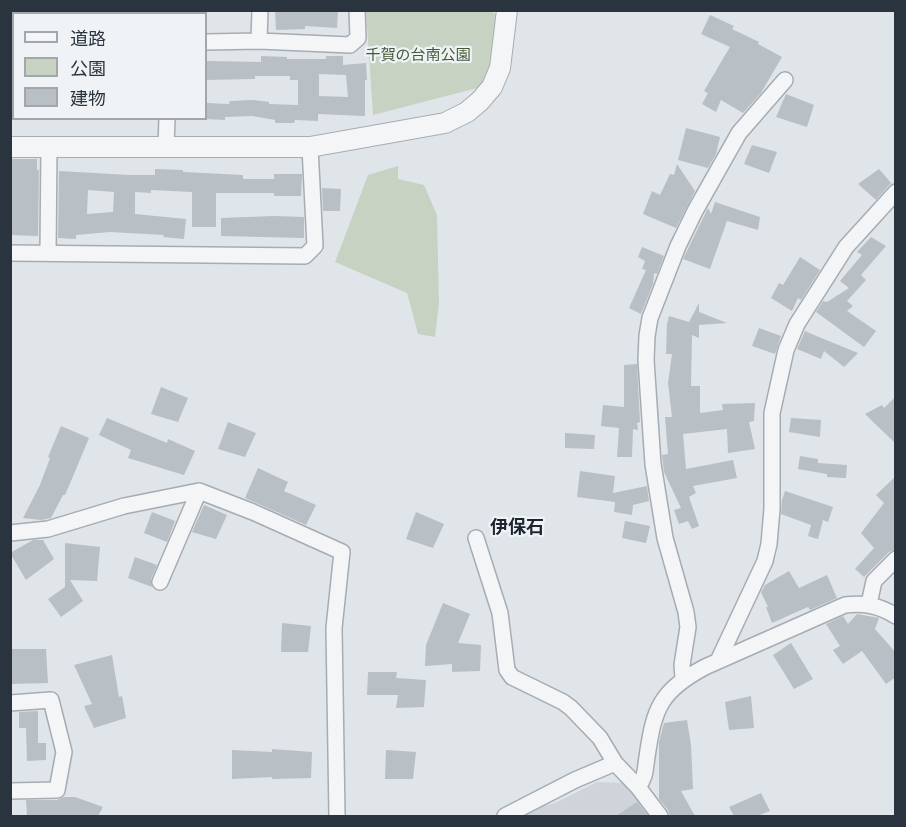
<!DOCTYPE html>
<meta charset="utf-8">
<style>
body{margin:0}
#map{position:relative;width:906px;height:827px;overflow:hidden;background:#e0e5e9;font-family:"Work Sans","Noto Sans JP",sans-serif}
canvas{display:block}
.frame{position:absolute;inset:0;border:12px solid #2a343f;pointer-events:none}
.legend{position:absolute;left:12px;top:12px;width:195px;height:108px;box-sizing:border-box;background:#f0f3f6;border:2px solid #a1a7ad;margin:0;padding:8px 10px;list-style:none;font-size:18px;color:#2a343f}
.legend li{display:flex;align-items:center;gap:12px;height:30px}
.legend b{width:30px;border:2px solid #a1a7ad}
</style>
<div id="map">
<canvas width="906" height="827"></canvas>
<div class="frame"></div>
<ul class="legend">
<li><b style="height:8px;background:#f3f5f7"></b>道路</li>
<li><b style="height:16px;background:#c8d2c2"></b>公園</li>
<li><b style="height:16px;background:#b8bfc5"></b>建物</li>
</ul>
</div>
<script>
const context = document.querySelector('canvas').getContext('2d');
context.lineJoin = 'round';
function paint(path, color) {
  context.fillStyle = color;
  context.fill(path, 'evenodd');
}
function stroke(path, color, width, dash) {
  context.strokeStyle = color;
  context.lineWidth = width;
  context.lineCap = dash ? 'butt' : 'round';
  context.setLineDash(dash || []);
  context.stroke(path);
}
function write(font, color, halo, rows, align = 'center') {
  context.font = font + ' "Work Sans","Noto Sans JP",sans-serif';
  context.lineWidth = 4.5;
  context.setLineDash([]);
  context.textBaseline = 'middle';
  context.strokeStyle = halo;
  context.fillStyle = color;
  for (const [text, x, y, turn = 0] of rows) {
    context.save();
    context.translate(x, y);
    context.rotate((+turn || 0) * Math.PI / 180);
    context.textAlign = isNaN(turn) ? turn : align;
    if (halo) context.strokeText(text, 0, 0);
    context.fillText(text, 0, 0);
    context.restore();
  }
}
const built = new Path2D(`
 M597 782 626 783 651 816H521L536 808 555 803Z`);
const green = new Path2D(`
 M488 10 498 15 493 69 481 87 373 115 366 11Z
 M398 166V179L424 185 437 215 439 303 435 337 418 334 407 293 335 262 368 175Z`);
const building = new Path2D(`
 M275 10H338L337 28 305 26V29L276 30Z
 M710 15 734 26 732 29 759 42 758 44 782 57 761 93 743 113 721 100 716 112 702 104 708 93 704 91 730 47 701 34Z
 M261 56 287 57V59H326V56H343V65L366 63 367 80H365V116L318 114V121L295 120 294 123H275V120L252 116 225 117V120L206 119V103L229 104 230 101 253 100 269 102V104L298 105V80H290V76H255V79L206 80V61L261 62ZM319 74 346 75 348 97 319 96Z
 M786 94 814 105 807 127 776 117Z
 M686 128 720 137 716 154 708 168 678 160Z
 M752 145 777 152 769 173 744 164Z
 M10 159H37V170H39L38 236 10 235Z
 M677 164 695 191 676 228 643 214 652 191 660 195 670 174 674 175Z
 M155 169 183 170V172L243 175V179H274V174H302L301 196H274V193H216V227H192V192L151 190V193L135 192V214L186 219 184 239 163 237 164 235 110 232 76 235V239L58 238 59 171 129 175H155ZM88 190 114 192 113 212 87 214Z
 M879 169 891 183 876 200 858 184Z
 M322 188 341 189 340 211H323Z
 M715 202 760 217 758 230 727 221 710 269 683 259 704 216 708 208 711 214Z
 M274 216 304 217V238L221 236V218Z
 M871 237 886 246 861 275 866 280 847 301 853 306 847 311 876 331 864 347 816 312 823 301 827 302 849 288 840 281 862 255 857 252Z
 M642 247 664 256 657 274 654 273 653 284 641 314 629 308 646 270 642 269 645 261 638 257Z
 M800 257 820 270 801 300 798 298 792 311 771 298 779 283 783 285Z
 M699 303V312L727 323 699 325V338L692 335 691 386H700V413L723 410 722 404 755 403 754 421 749 422 755 449 728 453 727 429 683 434 686 469 733 460 737 478 693 486 696 493 689 497 699 526 692 529 688 521 679 524 674 510 681 508 664 472 662 455 668 454 665 417H672L668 383 672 354H666L667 324 669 316 689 322Z
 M759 328 781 336 775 354 752 346Z
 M805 331 814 335 858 353 844 367 824 351 821 359 797 349Z
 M637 364 640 422 637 423 638 430 633 429 632 457H617L619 428 601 426 603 405 624 407V365Z
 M161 387 188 398 178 422 151 414Z
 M896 396V444L865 414 882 405 884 408Z
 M107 418 167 443 168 439 195 451 184 475 128 458 131 450 99 435Z
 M791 418 821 420 820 437 789 432Z
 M228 422 256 433 245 457 218 449Z
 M61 426 89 438 74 474 65 495H63L51 518 41 520 23 518 40 485 50 458 48 457Z
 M565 433 595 435 594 449 565 448Z
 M800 456 818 459V463L847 465 846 478 827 477V474L798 469Z
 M258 468 288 482 284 491 316 505 306 525 245 498Z
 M580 471 615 476 613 493 647 486 649 501 633 505 632 515 614 512 615 502 577 497Z
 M896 476V550L889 552 864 577 855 569 874 548 861 533 884 503 876 495Z
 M785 491 833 507 828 522 823 520 818 539 808 536 811 525 781 514 782 500Z
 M204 505 227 515 216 539 192 532Z
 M152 512 175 521 167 542 144 533Z
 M416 512 444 524 433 548 406 539Z
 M625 521 650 526 646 543 622 538Z
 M33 540H43L54 559 26 580 10 553Z
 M65 543 100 547 97 581 70 580 83 601 61 617 48 599 65 587Z
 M135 557 157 565 151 579 152 587 128 578Z
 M789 571 799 588 827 575 837 598 810 610 808 607 772 623 766 607H768L761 592 765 585Z
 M443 603 470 614 458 643 481 645 480 671 452 672V664L425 666 426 645Z
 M857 614 879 618 875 629 896 653V677L886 684 862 651 843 664 833 650 840 646 826 624 843 616 848 624Z
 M282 623 311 626 308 652H281Z
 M791 643 813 679 794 689 773 655Z
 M10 649H46L48 683 10 684Z
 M112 655 119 697 122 696 126 718 94 728 84 706 92 704 74 665Z
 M368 672H397L396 678 426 680 424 707 396 708 398 695H367Z
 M751 696 754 728 729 730 725 702Z
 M38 711V743H46V760L27 761 26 728H19V712Z
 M687 720 691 745 693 789 681 791 695 816H670L668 810 659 799V742L664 723Z
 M272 749 312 752 311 778 272 779V777L232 779V750L272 752Z
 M386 750 416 752 413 779H385Z
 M761 793 770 811 757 816H734L729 807Z
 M63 797H75L103 807 98 816H27L26 800H57Z
 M637 802 648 816H616Z`);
const minor = new Path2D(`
 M259 41 260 10
 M206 42 259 41 350 45 358 38 357 10
 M10 44H14
 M166 148 167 118
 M10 253 305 256 315 246 310 147
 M48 253 49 147
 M10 533 48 529 124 506 199 491 253 512 342 552 334 628 337 816
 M476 538 500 613 507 670 512 677 563 702 571 708 600 738 615 763 638 787 660 816
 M160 582 199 491
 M869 604 874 581 896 559
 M718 661 765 561 769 544 772 509V413L786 350 797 324 846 247 896 192
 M683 678 682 665 688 627 686 612 665 538 653 464 646 360 647 336 650 318 678 246 695 211 739 133 785 80
 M10 703 51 700 64 752 57 790 10 791
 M638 787C646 777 645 769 647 757 654 708 660 691 705 667L845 605C865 603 878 605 896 616
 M505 816 575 780 615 763`);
const tertiary = new Path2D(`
 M10 147H310L445 123 467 112 480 101 492 87 500 68 507 10`);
const parkNames = [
 ["千賀の台南公園",418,56]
];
const quarterNames = [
 ["伊保石",517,528]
];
paint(built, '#cfd4da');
paint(green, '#c8d2c2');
paint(building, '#b8bfc5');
stroke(minor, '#a6acb3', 18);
stroke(tertiary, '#a6acb3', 22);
stroke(minor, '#f3f5f7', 15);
stroke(tertiary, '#f3f5f7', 20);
write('15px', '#435a38', '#f0f3f6', parkNames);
write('bold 18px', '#1c2530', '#f0f3f6', quarterNames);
</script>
